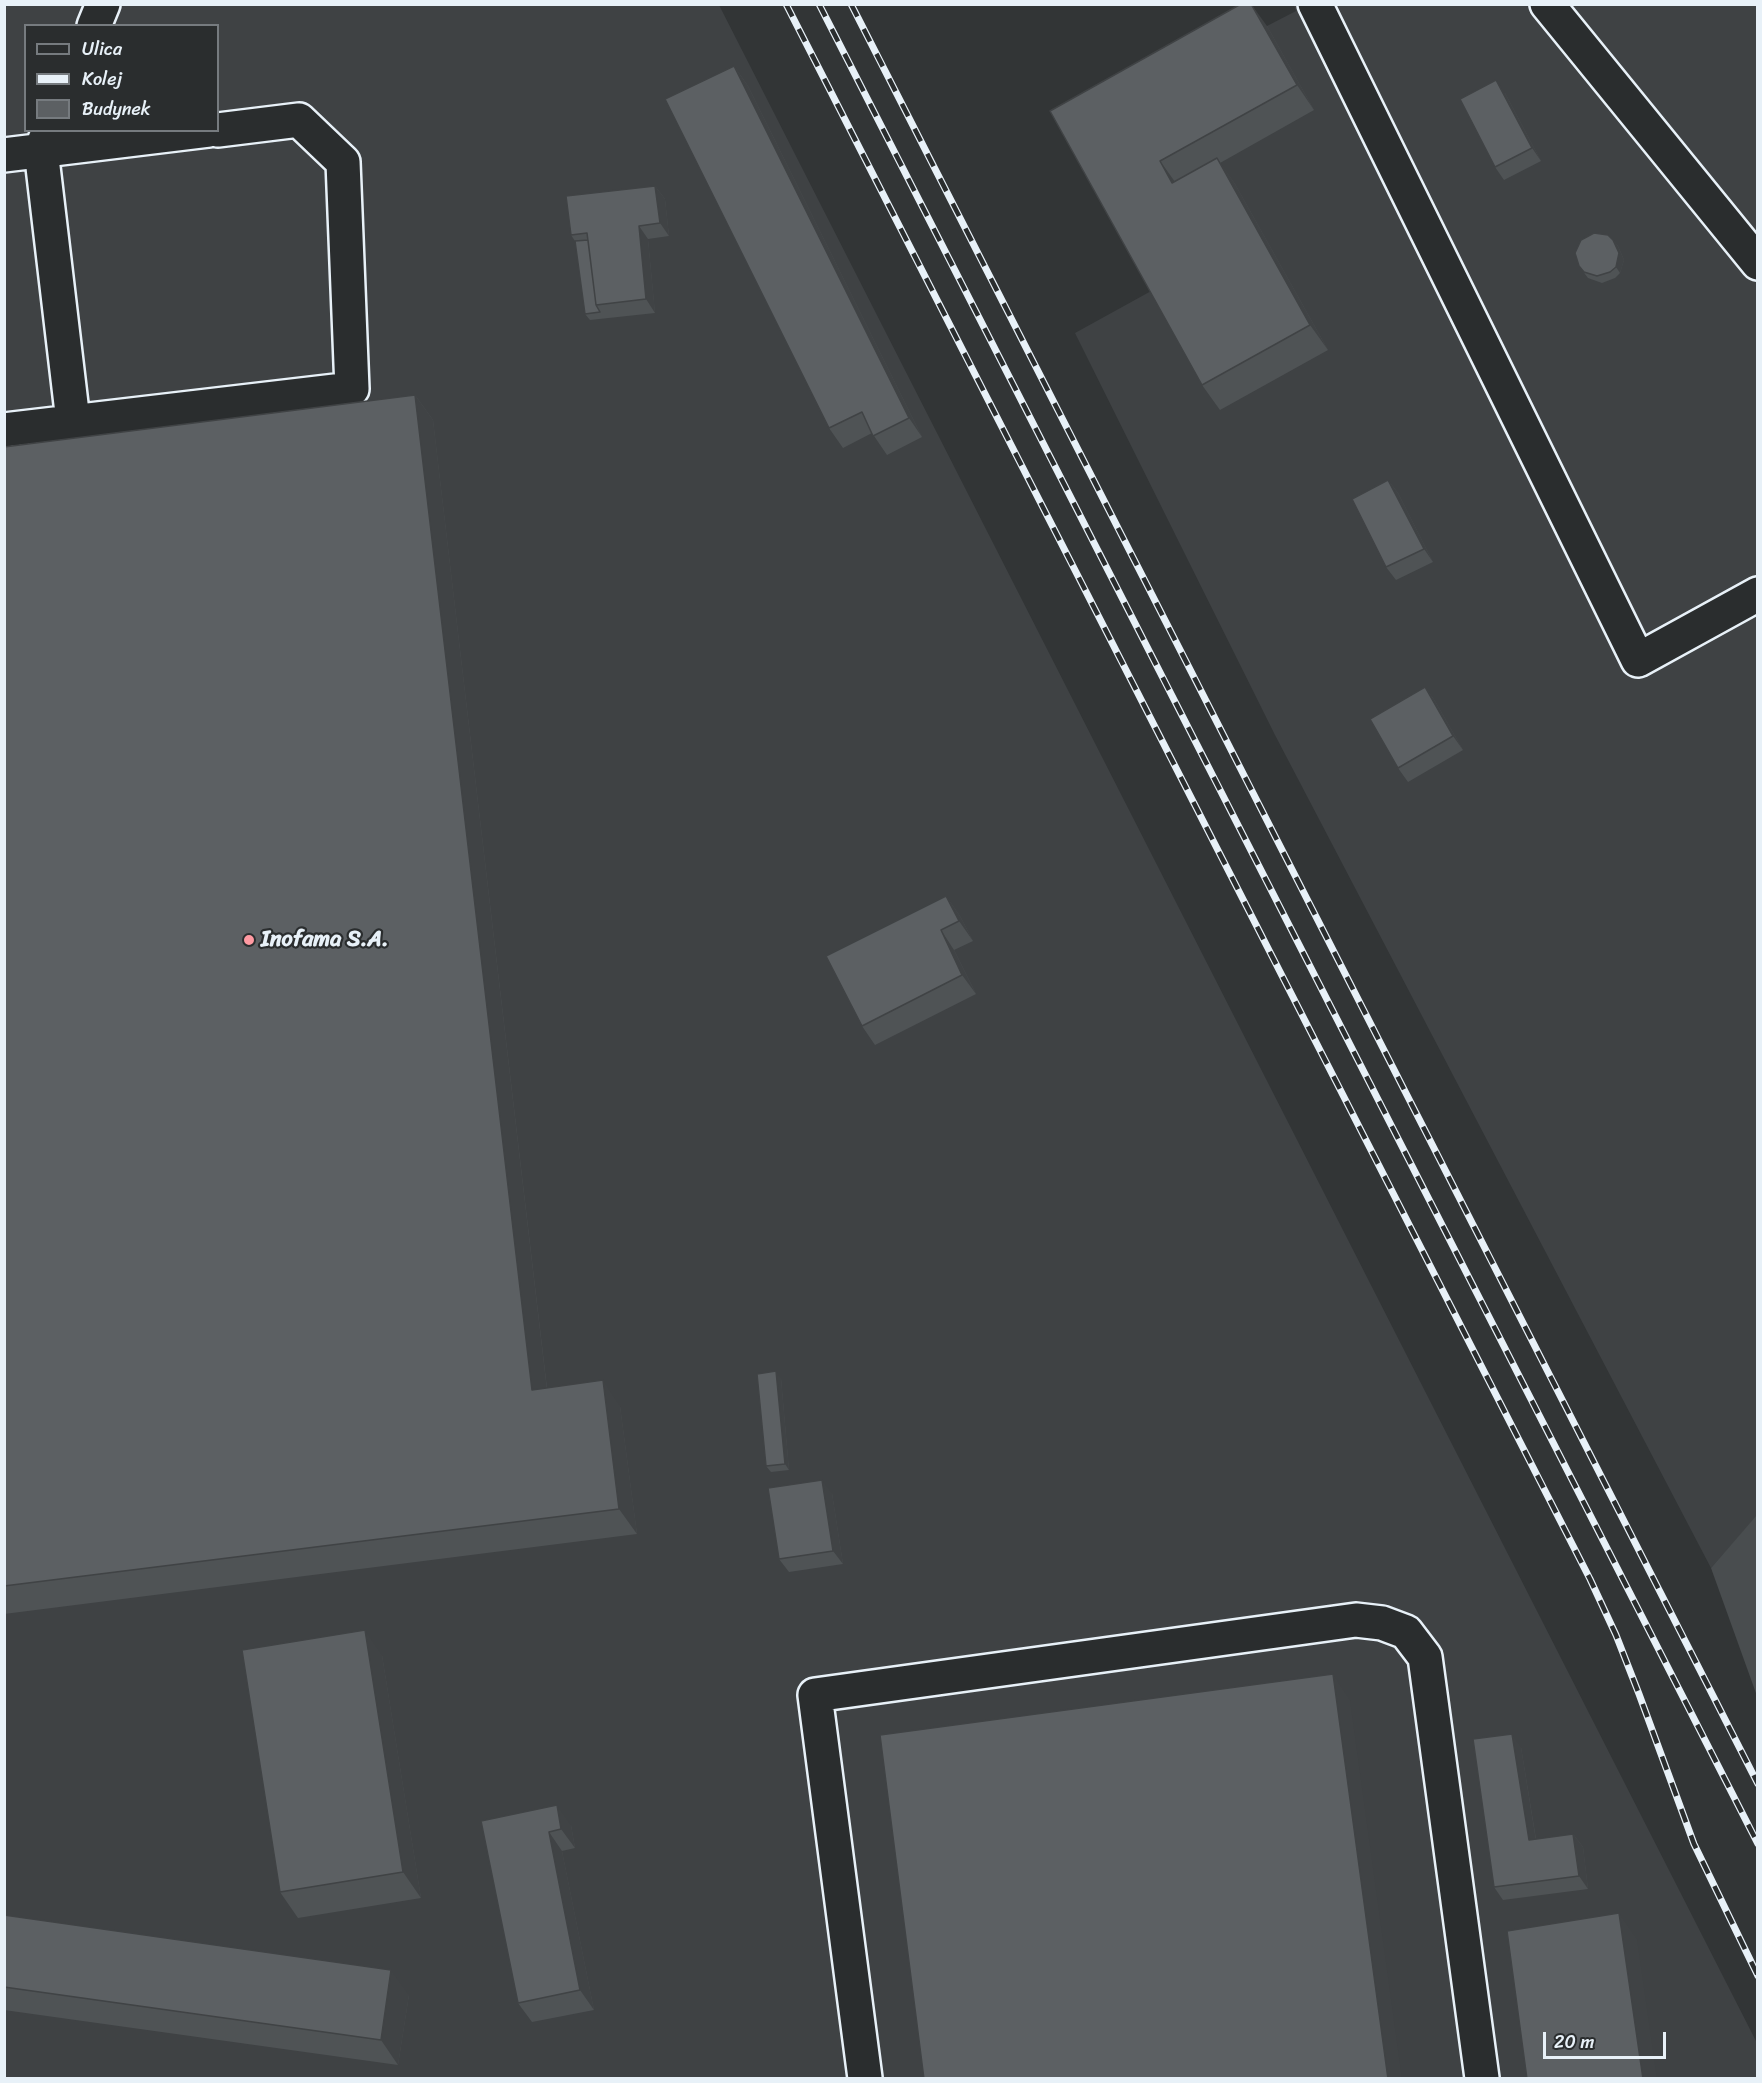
<!DOCTYPE html>
<style>
body{margin:0}
#map{position:relative;width:1762px;height:2083px;overflow:hidden;background:#323536;font-family:Sriracha,sans-serif}
canvas{display:block}
.frame{position:absolute;inset:0;border:6px solid #e8f1f8;pointer-events:none}
.legend{position:absolute;left:24px;top:24px;width:195px;height:108px;box-sizing:border-box;background:#2a2d2e;border:2px solid #767b7f;margin:0;padding:8px 10px;list-style:none;font-size:18px;color:#e8f1f8}
.legend li{display:flex;align-items:center;gap:12px;height:30px}
.legend b{width:30px;border:2px solid #767b7f}
.scale{position:absolute;left:1543px;top:2032px;width:123px;height:27px;box-sizing:border-box;border:3px solid #e8f1f8;border-top:0;padding-left:8px;font-size:18px;line-height:21px;white-space:nowrap;color:#e8f1f8;-webkit-text-stroke:4px #2a2d2e;paint-order:stroke}
</style>
<div id="map">
<canvas width="1762" height="2083"></canvas>
<div class="frame"></div>
<ul class="legend">
<li><b style="height:8px;background:#2a2d2e"></b>Ulica</li>
<li><b style="height:8px;background:#e8f1f8"></b>Kolej</li>
<li><b style="height:16px;background:#5c6063"></b>Budynek</li>
</ul>
<div class="scale">20 m</div>
</div>
<script>
const context = document.querySelector('canvas').getContext('2d');
context.lineJoin = 'round';
function paint(path, color) {
  context.fillStyle = color;
  context.fill(path, 'evenodd');
}
function stroke(path, color, width, dash) {
  context.strokeStyle = color;
  context.lineWidth = width;
  context.lineCap = dash ? 'butt' : 'round';
  context.setLineDash(dash || []);
  context.stroke(path);
}
function write(font, color, halo, rows, align = 'center') {
  context.font = font + ' Sriracha,sans-serif';
  context.lineWidth = 4.5;
  context.setLineDash([]);
  context.textBaseline = 'middle';
  context.strokeStyle = halo;
  context.fillStyle = color;
  for (const [text, x, y, turn = 0] of rows) {
    context.save();
    context.translate(x, y);
    context.rotate((+turn || 0) * Math.PI / 180);
    context.textAlign = isNaN(turn) ? turn : align;
    if (halo) context.strokeText(text, 0, 0);
    context.fillText(text, 0, 0);
    context.restore();
  }
}
const built = new Path2D(`
 M5 5H719L1757 2043V2078H5ZM26 26H218V130H26Z
 M1294 5H1757L1758 1515 1711 1568 1275 735 1075 333 1153 290 1267 26 1296 11Z`);
const green = new Path2D(`
 M1757 1515V1696L1711 1568Z`);
const minor = new Path2D(`
 M1315 4 1638 660 1758 594
 M1547 4 1758 263
 M94 26 103 4
 M49 130 41 150 73 421
 M4 155 209 130
 M4 430 352 389 343 162 299 120 218 130
 M865 2078 815 1695 1356 1620 1382 1623 1406 1632 1425 1657 1482 2078`);
const rail = new Path2D(`
 M786 4 1590 1579 1616 1635 1639 1694 1694 1844 1758 1976
 M819 4 1758 1844
 M851 4 1758 1784`);
const wall = new Path2D(`
 M1267 26 1314 110 1220 163 1235 184 1328 350 1220 410 1202 385 1050 111Z
 M734 66 748 86 922 437 887 455 872 433 843 448 829 428Z
 M1505 93 1541 161 1504 180 1495 167Z
 M655 186 665 199 669 236 648 239 655 313 590 320 585 314 575 241 571 235Z
 M1613 240 1618 246 1624 260 1620 273 1615 278 1602 283 1588 278 1579 266Z
 M415 395 433 420 547 1388 620 1406 637 1534 4 1614V447Z
 M1388 480 1398 493 1433 562 1396 580 1386 567Z
 M1425 687 1435 701 1463 750 1408 782 1398 768Z
 M946 896 960 916 973 941 954 950 976 994 875 1045 862 1026Z
 M781 1378 789 1470 771 1472 766 1466Z
 M832 1493 843 1564 789 1572 779 1559Z
 M382 1655 421 1898 298 1918 280 1892Z
 M1521 1747 1536 1839 1573 1834 1583 1847 1588 1889 1503 1900 1494 1887Z
 M481 1821 571 1825 575 1848 562 1851 594 2010 532 2022 518 2003Z
 M4 1915 409 1995 398 2065 4 2010Z`);
const shadedWall = new Path2D(`
 M1251 4 1267 26 1314 110 1297 85Z
 M734 66 748 86 922 437 909 418Z
 M1496 80 1505 93 1541 161 1532 148Z
 M1217 158 1235 184 1328 350 1310 325Z
 M1160 161 1178 186 1172 183Z
 M655 186 665 199 669 236 660 223Z
 M639 226 648 239 655 313 646 299Z
 M1613 240 1618 246 1624 260 1620 273 1616 267Z
 M415 395 433 420 550 1415 532 1390Z
 M1388 480 1398 493 1433 562 1424 549Z
 M1425 687 1435 701 1463 750 1453 736Z
 M946 896 960 916 973 941 959 921Z
 M941 930 954 950 976 994 962 975Z
 M776 1371 781 1378 789 1470 785 1464Z
 M603 1380 620 1406 637 1534 619 1509Z
 M822 1480 832 1493 843 1564 833 1551Z
 M365 1630 382 1655 421 1898 403 1872Z
 M1333 1674 1350 1700 1402 2079H1388Z
 M1512 1734 1521 1747 1538 1853 1529 1840Z
 M557 1805 571 1825 575 1848 561 1829Z
 M549 1832 562 1851 594 2010 580 1990Z
 M1573 1834 1583 1847 1588 1889 1579 1876Z
 M1619 1913 1637 1939 1657 2079H1643Z
 M391 1970 409 1995 398 2065 381 2040Z`);
const building = new Path2D(`
 M1241 4H1251L1297 85 1160 161 1172 183 1217 158 1310 325 1202 385 1050 111Z
 M734 66 909 418 873 436 862 412 829 428 665 99Z
 M1496 80 1532 148 1495 167 1460 99Z
 M655 186 660 223 639 226 646 299 596 305 587 233 571 235 566 196Z
 M1594 233 1608 235 1613 240 1619 253 1616 267 1610 272 1597 276 1584 272 1579 266 1575 253 1581 240Z
 M588 240 596 305 600 312 585 314 575 241Z
 M415 395 532 1390 603 1380 619 1509 4 1586V447Z
 M1388 480 1424 549 1386 567 1352 499Z
 M1425 687 1453 736 1398 768 1370 719Z
 M946 896 959 921 941 930 962 975 862 1026 826 956Z
 M776 1371 785 1464 766 1466 757 1374Z
 M822 1480 833 1551 779 1559 768 1488Z
 M365 1630 403 1872 280 1892 242 1650Z
 M1333 1674 1388 2079H924L880 1735Z
 M1512 1734 1529 1840 1573 1834 1579 1876 1494 1887 1473 1739Z
 M557 1805 561 1829 549 1832 580 1990 518 2003 481 1821Z
 M1619 1913 1643 2079H1527L1507 1931Z
 M4 1915 391 1970 381 2040 4 1987Z`);
const markers = [
 [249,940,6,"#ff9aa2"]
];
const poiNames = [
 ["Inofama S.A.",261,940]
];
paint(built, '#3f4244');
paint(green, '#494d4f');
stroke(minor, '#e8f1f8', 38);
stroke(minor, '#2a2d2e', 33);
stroke(rail, '#e8f1f8', 7);
stroke(rail, '#2a2d2e', 4.5, [14]);
paint(wall, '#4f5355');
paint(shadedWall, '#404345');
paint(building, '#5c6063');
stroke(building, '#404345', 1.5);
for (const [x, y, r, color] of markers) {
  const dot = new Path2D();
  dot.arc(x, y, r, 0, 2 * Math.PI);
  context.fillStyle = color;
  context.fill(dot);
  stroke(dot, '#2a2d2e', 2);
}
write('bold 22px', '#e8f1f8', '#2a2d2e', poiNames, 'left');
</script>
